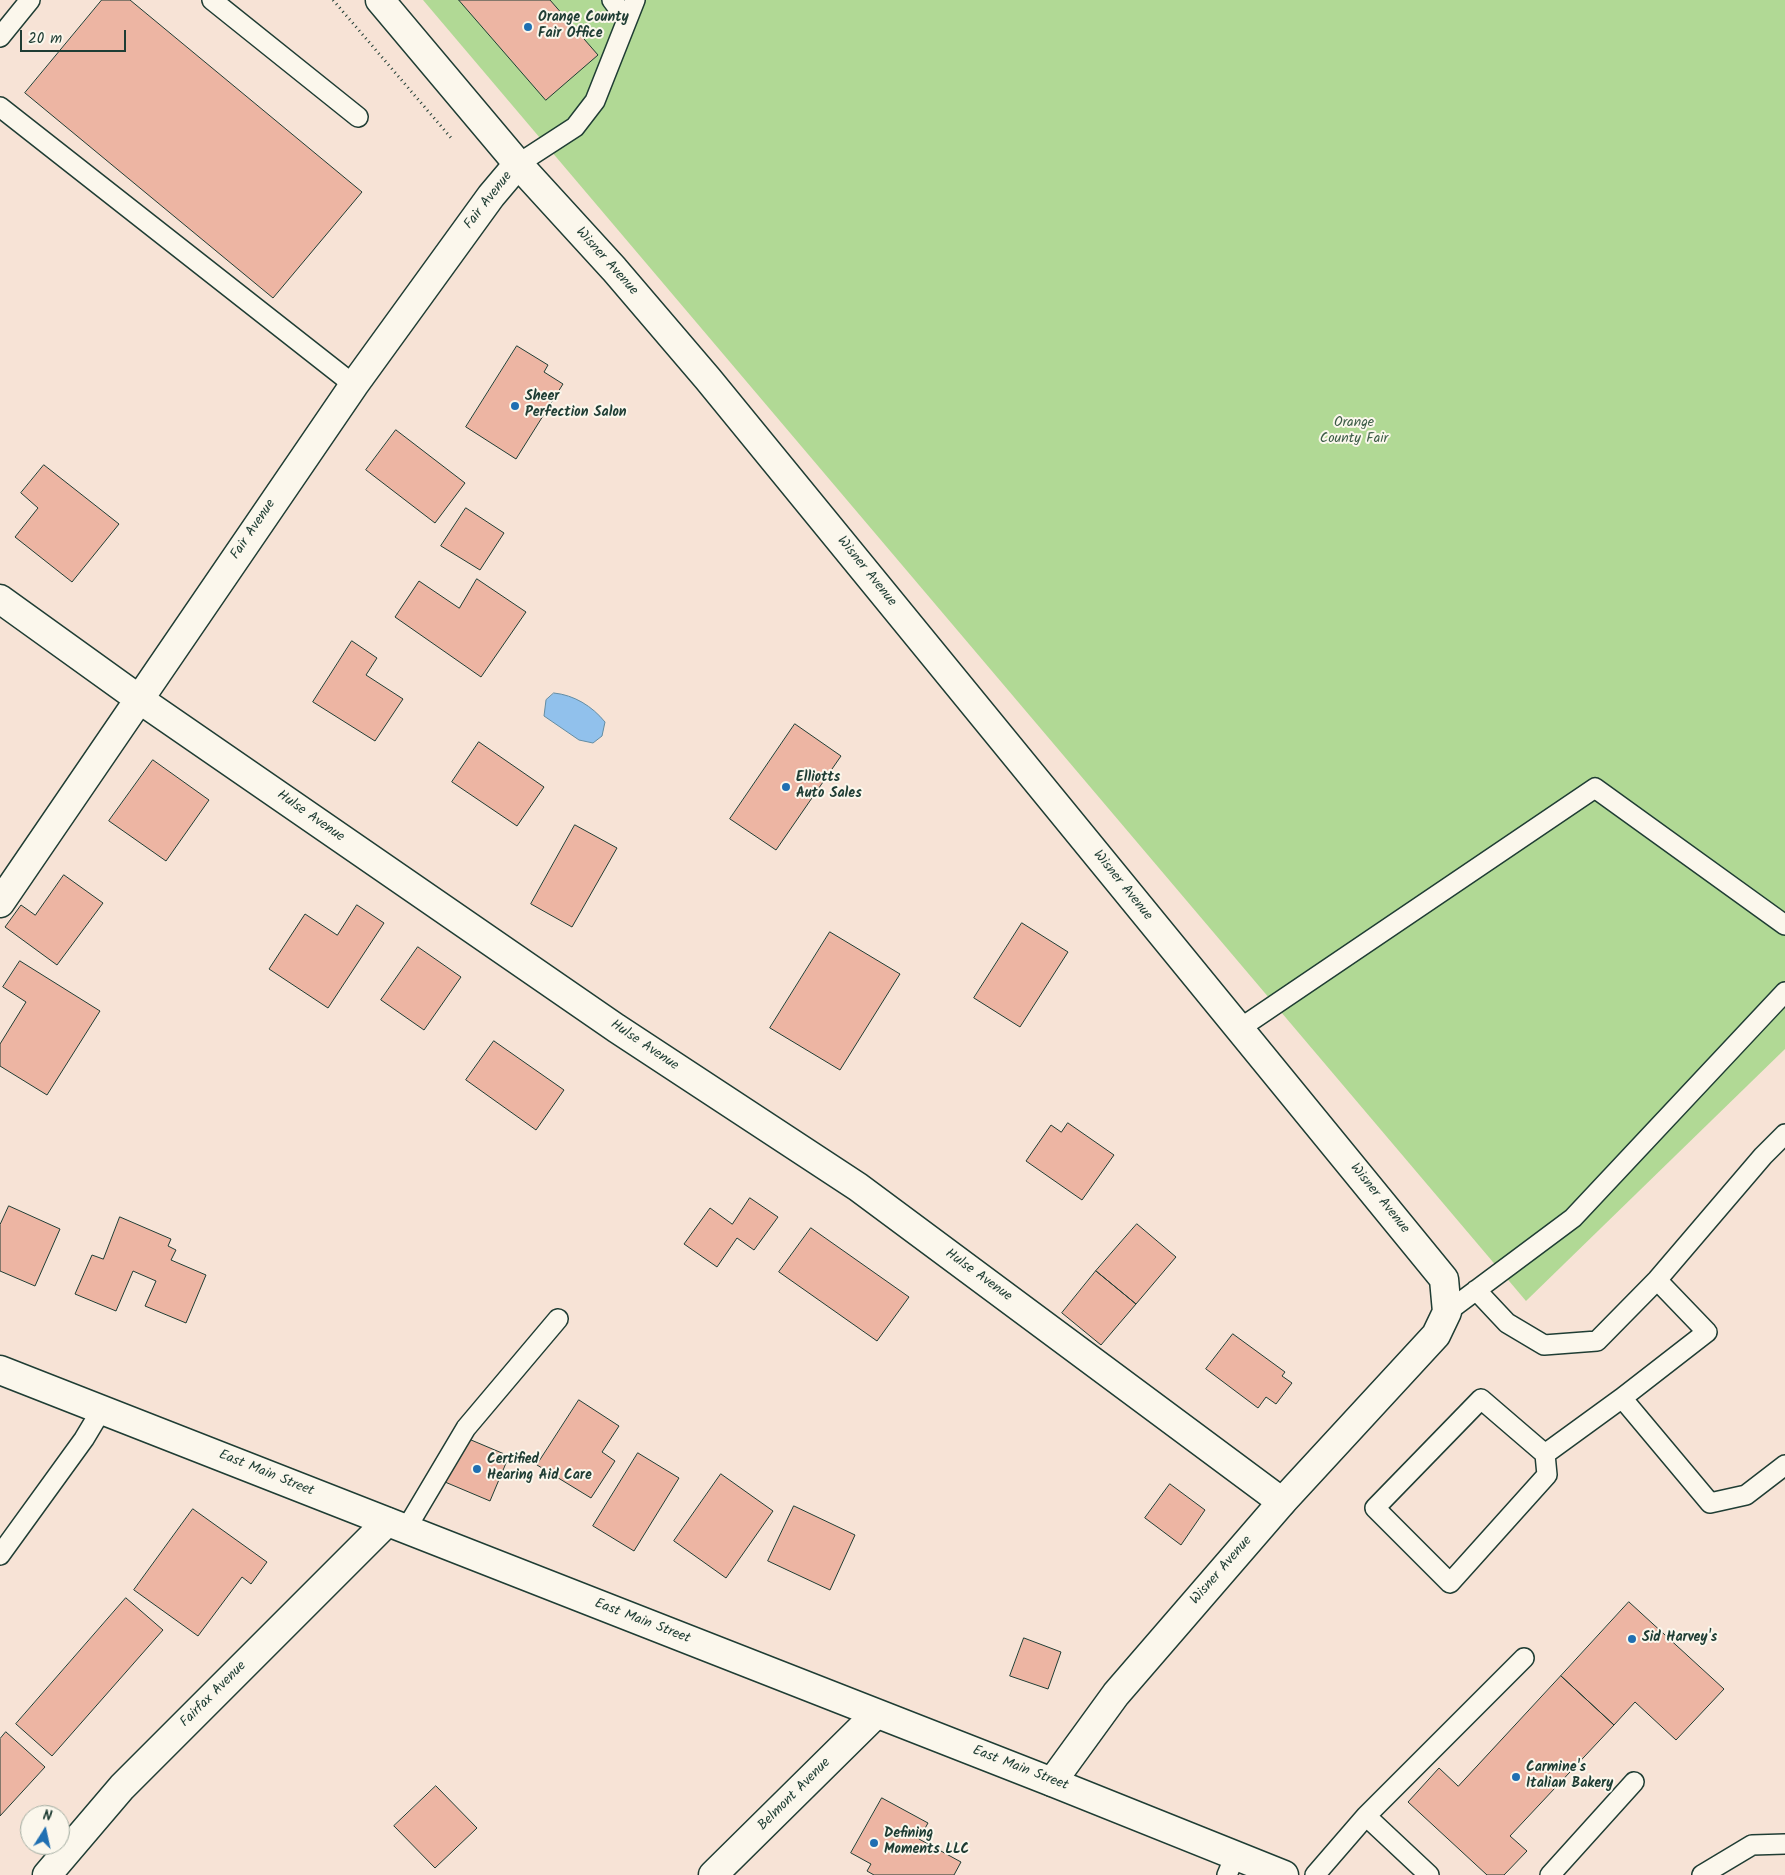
<!DOCTYPE html>
<style>
body{margin:0}
#map{position:relative;width:1785px;height:1875px;overflow:hidden;background:#f7e3d6;font-family:Kalam,sans-serif}
canvas{display:block}
.north{position:absolute;left:20px;top:1805px;width:50px;height:50px;box-sizing:border-box;background:#fbf7ec;border:1px solid #a3ada2;border-radius:50%;rotate:10deg;font-size:14px;font-weight:700;line-height:20px;text-align:center;color:#1f3d34}
.north::after{content:'';display:block;margin:auto;width:18px;height:22px;background:#1f6fb2;clip-path:polygon(50% 0,100% 100%,50% 72%,0 100%)}
.scale{position:absolute;left:20px;top:30px;width:106px;height:22px;box-sizing:border-box;border:2px solid #1f3d34;border-top:0;padding-left:6px;font-size:15px;line-height:18px;white-space:nowrap;color:#1f3d34;-webkit-text-stroke:4px #fbf7ec;paint-order:stroke}
</style>
<div id="map">
<canvas width="1785" height="1875"></canvas>
<div class="north">N</div>
<div class="scale">20 m</div>
</div>
<script>
const context = document.querySelector('canvas').getContext('2d');
context.lineJoin = 'round';
function paint(path, color) {
  context.fillStyle = color;
  context.fill(path, 'evenodd');
}
function stroke(path, color, width, dash) {
  context.strokeStyle = color;
  context.lineWidth = width;
  context.lineCap = dash ? 'butt' : 'round';
  context.setLineDash(dash || []);
  context.stroke(path);
}
function write(font, color, halo, rows, align = 'center') {
  context.font = font + ' Kalam,sans-serif';
  context.lineWidth = 4;
  context.setLineDash([]);
  context.textBaseline = 'middle';
  context.strokeStyle = halo;
  context.fillStyle = color;
  for (const [text, x, y, turn = 0] of rows) {
    context.save();
    context.translate(x, y);
    context.rotate((+turn || 0) * Math.PI / 180);
    context.textAlign = isNaN(turn) ? turn : align;
    if (halo) context.strokeText(text, 0, 0);
    context.fillText(text, 0, 0);
    context.restore();
  }
}
const green = new Path2D(`
 M423 0H1785V1049L1526 1301Z`);
const water = new Path2D(`
 M554 693C574 695 592 706 605 722L602 736 593 743 579 740 544 716 546 700Z`);
const building = new Path2D(`
 M102 0H130L362 192 273 298 25 93Z
 M459 0H550L598 55 546 100Z
 M517 346 548 365 544 372 563 384 516 459 466 427Z
 M396 430 465 483 435 523 366 470Z
 M44 465 119 524 72 582 15 537 38 508 21 493Z
 M466 508 504 533 480 570 441 546Z
 M477 579 526 612 481 677 395 617 419 581 459 608Z
 M352 641 377 658 366 675 403 699 375 741 313 702Z
 M795 724 841 756 776 850 730 819Z
 M479 742 544 787 517 826 452 782Z
 M153 760 209 800 166 861 109 821Z
 M575 825 617 848 572 927 531 904Z
 M64 875 103 903 57 965 5 927 21 905 35 915Z
 M357 905 384 923 328 1008 269 969 305 914 337 935Z
 M1022 923 1068 952 1020 1027 974 998Z
 M830 932 900 974 840 1070 770 1028Z
 M418 947 461 977 424 1030 381 1000Z
 M20 961 100 1011 47 1095 0 1066V1044L26 1002 3 987Z
 M494 1041 564 1090 536 1130 466 1080Z
 M1068 1123 1114 1155 1082 1200 1026 1161 1051 1125 1061 1132Z
 M750 1198 778 1217 754 1250 737 1238 717 1267 684 1244 710 1208 732 1224Z
 M9 1206 60 1229 35 1286 0 1271V1225Z
 M120 1217 171 1239 168 1246 176 1250 171 1260 206 1275 186 1323 145 1306 156 1281 133 1271 116 1311 75 1294 92 1255 103 1259Z
 M1137 1224 1176 1257 1136 1304 1096 1271Z
 M811 1228 909 1297 877 1341 779 1272Z
 M1096 1271 1136 1304 1101 1345 1062 1313Z
 M1233 1334 1285 1372 1282 1376 1292 1383 1276 1404 1266 1397 1258 1408 1206 1369Z
 M579 1400 619 1426 602 1452 615 1461 591 1498 537 1465Z
 M464 1437 509 1456 490 1501 445 1482Z
 M638 1453 679 1478 634 1551 593 1526Z
 M721 1474 773 1511 726 1578 674 1541Z
 M1170 1484 1205 1510 1181 1545 1145 1518Z
 M794 1506 855 1535 830 1590 768 1561Z
 M193 1509 267 1562 251 1584 242 1577 198 1636 134 1590Z
 M126 1598 163 1630 52 1756 16 1724Z
 M1629 1602 1724 1689 1676 1740 1635 1702 1614 1725 1561 1676Z
 M1024 1638 1061 1652 1048 1689 1010 1676Z
 M1561 1676 1614 1725 1510 1836 1527 1851 1504 1875H1487L1408 1802 1439 1768 1458 1786Z
 M6 1732 45 1767 0 1816V1739Z
 M436 1786 477 1828 435 1868 394 1826Z
 M882 1798 928 1823 919 1839 961 1862 954 1875H874L867 1871 871 1864 851 1853Z`);
const path = new Path2D(`
 M333 0 452 139`);
const service = new Path2D(`
 M212 0 358 117
 M612 0 627 20
 M0 37 30 0
 M0 107 354 385
 M518 164 575 127 595 101 635 0
 M1239 1029 1595 788 1785 925
 M1657 1280 1707 1332 1622 1398 1710 1503 1746 1495 1785 1465
 M1476 1290 1507 1323 1544 1345 1597 1341 1657 1280 1763 1156 1785 1134
 M1447 1312 1573 1218 1785 992
 M1545 1454 1547 1475 1450 1583 1375 1508 1481 1399 1545 1454 1622 1398
 M406 1529 466 1428 558 1319
 M0 1555 84 1439 102 1409
 M1366 1816 1524 1658
 M1227 1875 1235 1856
 M1315 1875 1366 1816 1429 1875
 M1550 1875 1634 1782
 M1702 1875 1752 1845 1785 1844`);
const minor = new Path2D(`
 M0 599 139 699 616 1028 858 1187 1282 1502
 M0 903 354 385 491 196 518 164
 M47 1875 122 1787 387 1522
 M713 1875 876 1714`);
const tertiary = new Path2D(`
 M380 0 518 164 614 269 708 379 1444 1279 1447 1312 1436 1335 1282 1502 1116 1694 1052 1782`);
const secondary = new Path2D(`
 M0 1370 1052 1782 1284 1875`);
const markers = [
 [528,27,5,"#1f6fb2"],
 [515,406,5,"#1f6fb2"],
 [786,787,5,"#1f6fb2"],
 [477,1469,5,"#1f6fb2"],
 [1632,1639,5,"#1f6fb2"],
 [1516,1777,5,"#1f6fb2"],
 [874,1843,5,"#1f6fb2"]
];
const poiNames = [
 ["Orange County",538,19],
 ["Fair Office",538,35],
 ["Sheer",525,398],
 ["Perfection Salon",525,414],
 ["Elliotts",796,779],
 ["Auto Sales",796,795],
 ["Certified",487,1461],
 ["Hearing Aid Care",487,1477],
 ["Sid Harvey's",1642,1639],
 ["Carmine's",1526,1769],
 ["Italian Bakery",1526,1785],
 ["Defining",884,1835],
 ["Moments LLC",884,1851]
];
const streetNames = [
 ["Fair Avenue",489,201,-52],
 ["Wisner Avenue",606,262,48],
 ["Fair Avenue",254,530,-56],
 ["Wisner Avenue",866,572,51],
 ["Hulse Avenue",310,817,35],
 ["Wisner Avenue",1122,886,51],
 ["Hulse Avenue",644,1046,34],
 ["Wisner Avenue",1379,1199,51],
 ["Hulse Avenue",978,1276,36],
 ["East Main Street",266,1474,22],
 ["Wisner Avenue",1222,1571,-49],
 ["East Main Street",642,1622,21],
 ["Fairfax Avenue",214,1695,-45],
 ["East Main Street",1020,1769,21],
 ["Belmont Avenue",795,1795,-45]
];
const parkNames = [
 ["Orange",1354,424],
 ["County Fair",1354,440]
];
paint(green, '#b1d995');
paint(water, '#91c1ec');
stroke(water, '#638ca2', 1);
paint(building, '#edb5a3');
stroke(building, '#1f3d34', 1);
stroke(service, '#1f3d34', 22);
stroke(minor, '#1f3d34', 31);
stroke(tertiary, '#1f3d34', 31);
stroke(secondary, '#1f3d34', 31);
stroke(path, '#1f3d34', 3, [1, 4]);
stroke(service, '#fbf7ec', 19);
stroke(minor, '#fbf7ec', 28);
stroke(tertiary, '#fbf7ec', 28);
stroke(secondary, '#fbf7ec', 28);
for (const [x, y, r, color] of markers) {
  const dot = new Path2D();
  dot.arc(x, y, r, 0, 2 * Math.PI);
  context.fillStyle = color;
  context.fill(dot);
  stroke(dot, '#fbf7ec', 2);
}
write('bold 14px', '#1f3d34', '#fbf7ec', poiNames, 'left');
write('14px', '#1f3d34', '#fbf7ec', streetNames);
write('14px', '#3c5c47', '#fbf7ec', parkNames);
</script>
